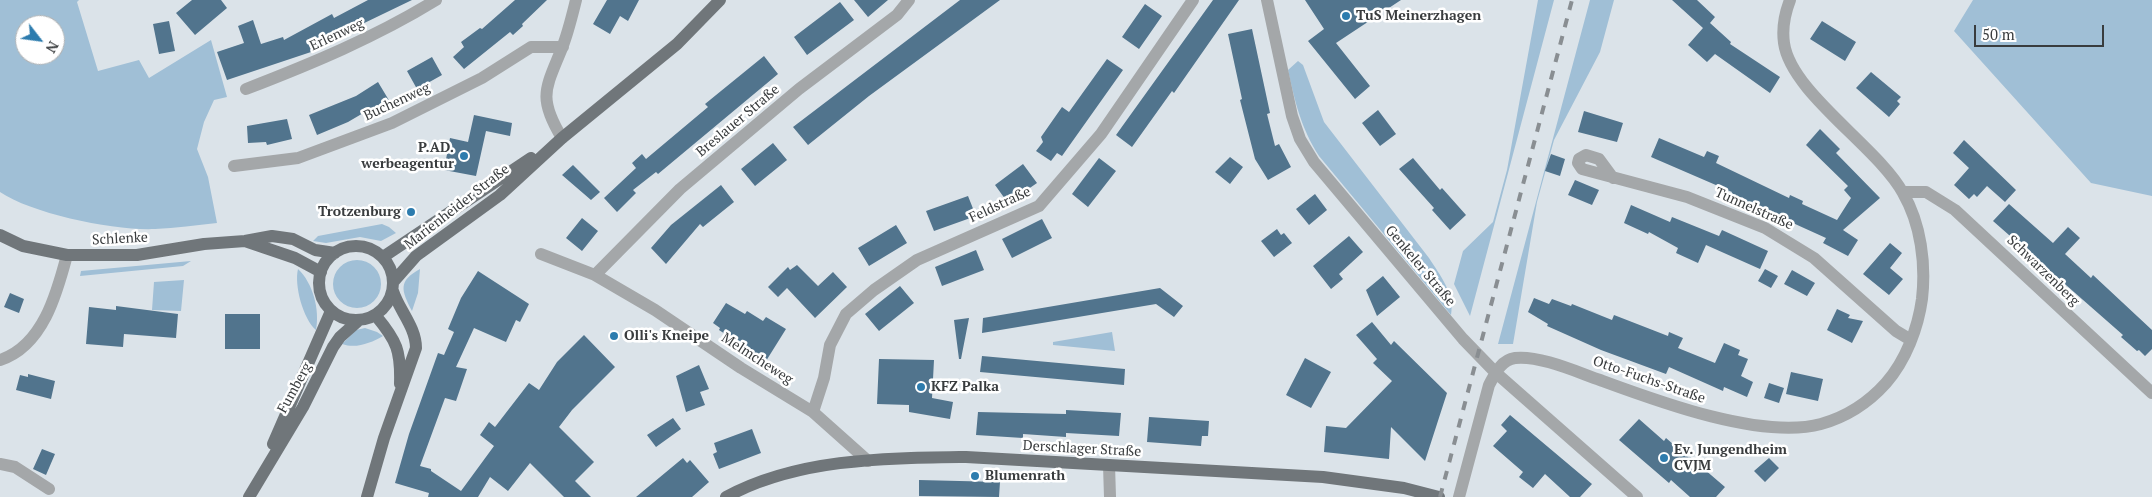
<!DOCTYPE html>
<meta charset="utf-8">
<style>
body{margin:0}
#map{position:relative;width:2152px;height:497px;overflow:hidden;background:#dbe3e9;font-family:"PT Serif",serif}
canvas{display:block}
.north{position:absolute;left:15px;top:15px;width:50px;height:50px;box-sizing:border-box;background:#fff;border:1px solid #b0b1b2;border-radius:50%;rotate:120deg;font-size:14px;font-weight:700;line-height:20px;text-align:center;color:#393c3e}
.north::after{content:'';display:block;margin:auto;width:18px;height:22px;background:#2d7cae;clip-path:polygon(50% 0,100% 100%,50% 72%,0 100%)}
.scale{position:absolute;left:1974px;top:25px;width:130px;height:22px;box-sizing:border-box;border:2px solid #393c3e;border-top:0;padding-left:6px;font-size:15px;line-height:18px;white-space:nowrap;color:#393c3e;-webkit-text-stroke:4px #fff;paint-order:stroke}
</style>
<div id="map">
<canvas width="2152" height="497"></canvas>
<div class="north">N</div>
<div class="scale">50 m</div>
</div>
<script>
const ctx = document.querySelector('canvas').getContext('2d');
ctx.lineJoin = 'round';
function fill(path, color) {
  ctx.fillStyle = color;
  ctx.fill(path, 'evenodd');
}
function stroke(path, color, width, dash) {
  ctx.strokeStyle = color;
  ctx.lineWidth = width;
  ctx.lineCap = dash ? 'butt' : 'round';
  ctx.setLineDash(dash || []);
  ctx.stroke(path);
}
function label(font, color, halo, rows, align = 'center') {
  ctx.font = font + ' "PT Serif",serif';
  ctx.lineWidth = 5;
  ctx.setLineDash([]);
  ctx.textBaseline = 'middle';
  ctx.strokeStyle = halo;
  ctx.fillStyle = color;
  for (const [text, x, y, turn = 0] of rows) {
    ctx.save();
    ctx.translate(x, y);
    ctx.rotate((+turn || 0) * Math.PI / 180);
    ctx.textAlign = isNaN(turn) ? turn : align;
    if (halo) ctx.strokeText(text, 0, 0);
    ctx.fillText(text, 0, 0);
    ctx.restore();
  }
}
const green = new Path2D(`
 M0,0H79L77,2L98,71L139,60L149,78L211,40L227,97L214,100L204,122L197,149L208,177L217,223C196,225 176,228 155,229C116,231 32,214 0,192ZM25,25H55V55H25Z
 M1538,0H1554L1470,316L1454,284L1463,251L1493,222L1507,170Z
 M1590,0H1614L1600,52L1554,140L1537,202L1513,344H1498Z
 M1973,0H2152V196L2091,183L1954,31Z
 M1298,61L1303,65L1324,122L1429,258C1440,275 1455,294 1451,315L1319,156C1301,128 1295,102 1288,70Z
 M382,224L389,227L396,233L381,241L360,237L326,243L313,241L318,236Z
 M333 284a24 24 0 1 1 48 0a24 24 0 1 1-48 0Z
 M191,261L183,266L80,276L81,271Z
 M298,269C313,283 320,310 316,330C303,319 294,285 298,269Z
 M420,269L418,293L412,311C401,290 398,281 420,269Z
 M184,280L181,311L152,310L154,282Z
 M365,328L377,332L383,336C371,343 356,349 342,344L356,330Z
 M1112,332L1115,351L1053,345V342Z`);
const building = new Path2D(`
 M192,0H221L227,8L195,35L176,13Z
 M368,0H412L356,27L341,31L342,34L316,47L317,50L227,80L217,52L244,43L238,26L253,20L261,44L283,37L284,40L332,14L334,18Z
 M515,0H547L522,24L523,26L513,35L510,32L464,69L453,57L464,47L461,42L480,28L482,29Z
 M607,0H639L628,21L620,16L610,34L593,24Z
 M854,0H888L868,17Z
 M960,0H1000L869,96L808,145L793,127Z
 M1213,0H1239L1174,93L1172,91L1132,147L1116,135Z
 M1305,0H1401L1336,43L1370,86L1355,99L1308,41L1324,29Z
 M1672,0H1697L1715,17L1710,23L1731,42L1730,44L1780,77L1770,93L1715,54L1707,62L1688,45L1703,28Z
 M840,2L854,20L807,55L794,37Z
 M1145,4L1162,16L1139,49L1122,37Z
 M169,21L175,51L159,54L153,24Z
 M1822,21L1856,42L1845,61L1810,39Z
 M1252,29L1270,113L1267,114L1275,146L1279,144L1291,167L1268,180L1255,159L1240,100L1242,99L1228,34Z
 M764,56L778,74L658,174L656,172L633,190L636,193L617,212L604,198L636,168L632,163L642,154L646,159L708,107L705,104Z
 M432,57L442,75L417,89L407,71Z
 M1107,59L1123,70L1062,156L1057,153L1051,161L1036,151L1043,142L1041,137L1062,107L1069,112Z
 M1871,72L1901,97L1897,101L1900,104L1889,117L1856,88Z
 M378,82L390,102L367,115L365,112L348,122L317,135L309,115L356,96Z
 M1378,110L1396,134L1380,146L1362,123Z
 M1584,111L1623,123L1617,142L1578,132Z
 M474,115L512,123L510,136L486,131L476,176L444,170L450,138L468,142Z
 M287,119L292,139L267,145L266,142L248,143L247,126Z
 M1820,129L1840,149L1836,153L1880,198L1843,230L1858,240L1848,256L1823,243L1826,238L1731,195L1732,192L1651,157L1659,138L1704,157L1707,151L1719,156L1716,163L1789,198L1790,195L1803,201L1802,204L1837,220L1851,198L1844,190L1848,186L1806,145Z
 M1964,140L2016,190L2005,202L1987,186L1977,197L1974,194L1969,199L1954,185L1969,168L1953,153Z
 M773,143L787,160L755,186L741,169Z
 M1551,154L1565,159L1560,176L1545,171Z
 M1230,157L1243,167L1230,184L1215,172Z
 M1099,158L1116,171L1088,207L1072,194Z
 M1413,158L1440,190L1442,188L1466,215L1450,230L1432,210L1434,208L1399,169Z
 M1023,164L1037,183L1008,203L995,185Z
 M573,165L600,192L591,200L562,175Z
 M1575,180L1599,190L1592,205L1568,195Z
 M721,185L734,202L703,227L700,224L666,264L651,248L671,225Z
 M1315,194L1327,210L1309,225L1296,209Z
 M968,196L976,216L934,231L926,211Z
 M2009,204L2053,243L2068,227L2080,238L2065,254L2091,278L2093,275L2152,330V349L2145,356L2139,350L2137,351L2121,337L2123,335L1993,221Z
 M1631,205L1670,222L1672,217L1719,236L1722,230L1768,251L1760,269L1706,245L1698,263L1676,253L1678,248L1649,232L1648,234L1624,223Z
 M582,218L598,231L582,251L566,238Z
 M1042,219L1052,238L1012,258L1002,239Z
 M896,225L907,243L869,266L858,248Z
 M1277,229L1281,235L1284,233L1292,243L1274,257L1261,241Z
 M1349,236L1363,252L1339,274L1343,279L1331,289L1313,266Z
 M1890,243L1902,253L1890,268L1903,279L1889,295L1863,274Z
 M976,250L984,270L942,286L935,267Z
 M797,265L818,286L833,272L847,287L815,318L787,288L778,297L768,287L788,267L790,270Z
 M1765,269L1778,276L1771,288L1758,281Z
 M1792,270L1815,283L1807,296L1784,284Z
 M478,271L529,304L520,322L516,320L506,342L474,328L456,367L467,369L456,401L445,398L420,466L431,469V471L461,491L494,446L480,435L489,422L495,427L529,383L539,390L557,362L584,335L615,367L572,410L559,427L594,462L575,481L591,497H564L530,463L508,491L490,477L478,497H428L429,493L395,483L409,434L438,353L444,355L454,332L448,329L461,298Z
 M1383,276L1400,297L1377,316L1366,290Z
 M900,286L914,303L879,331L865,314Z
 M1160,288L1183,306L1174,317L1156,304L982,333L983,318Z
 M10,293L24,299L19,313L4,307Z
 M1534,298L1549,304L1552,299L1571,306L1572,304L1612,320L1614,315L1668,336L1669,332L1683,338L1678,348L1715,363L1724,343L1740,350L1738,355L1748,359L1741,376L1753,382L1747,397L1724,387L1723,391L1669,367L1666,374L1601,350L1547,326L1548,324L1528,312Z
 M726,303L745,314L747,311L763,321L766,317L786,329L766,361L719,330L720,328L713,323Z
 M116,306L178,314L176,338L124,334L123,347L86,344L89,307L116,310Z
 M1837,309L1850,315L1848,318L1863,321L1852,343L1827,330Z
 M225,314H260V349H225Z
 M969,318L961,359H959L954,320Z
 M1372,322L1391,345L1394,341L1447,393L1425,461L1391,427L1389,459L1324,452L1326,426L1346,428L1392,381L1373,363L1377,359L1356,335Z
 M982,356L1125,369L1124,385L980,372Z
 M1305,358L1331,372L1311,408L1286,395Z
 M879,359L934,360L932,398L953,402L950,419L909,412V405L877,404Z
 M699,365L709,389L700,392L705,405L686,412L676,376Z
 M1791,372L1823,379L1818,401L1786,394Z
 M28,374L55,381L51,399L16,390L20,375L28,377Z
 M1769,383L1784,388L1779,403L1764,398Z
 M1066,410L1121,413L1119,436L1066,433V437L1023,434V438L976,435L978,412L1066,414Z
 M1510,415L1592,484L1580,497H1570L1545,474L1533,488L1519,477L1523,472L1493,446L1507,431L1501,425Z
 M1149,417L1209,421L1208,436H1202L1201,446L1147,442Z
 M673,418L681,429L656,447L647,435Z
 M1639,419L1664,441L1666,438L1689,458L1690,457L1725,487L1716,497H1690L1671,480L1669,483L1619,440Z
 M752,429L761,453L719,469L713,454L717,452L714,443Z
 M42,449L55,454L46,475L33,469Z
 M683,458L687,463L690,460L709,482L692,497H636Z
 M1769,458L1779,468L1765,482L1754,471Z
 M919,480L1000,482L999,497L919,496Z`);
const minor = new Path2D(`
 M1267,0L1292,116L1300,139L1314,162L1463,339L1495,372L1637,497
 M246,89C311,64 376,37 436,0
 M562,138C537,97 546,88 562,48C568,33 572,16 576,0
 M234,166L298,158L392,123L482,78L531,47H563
 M1613,178L1599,159L1586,155L1579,159L1578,163L1582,169L1687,197L1765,228L1814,258L1896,331L1911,340
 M1903,192H1926L1955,210L2152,393
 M541,254L595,275L655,310L741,368L813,412L868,461
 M595,275L680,189L799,89L897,15L909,0
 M0,360C43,346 57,293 67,255
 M813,412L824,378L830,345L846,314L874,290L917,260L1039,206L1101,134L1193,0
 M0,464L15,467L49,489
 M1109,465L1110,497
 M1459,497L1489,385C1495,374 1501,360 1515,358C1539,355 1577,372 1600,380C1657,401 1761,440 1821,424C1846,417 1869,402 1886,383C1906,360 1918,328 1922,299C1926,264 1921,224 1903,193C1878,147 1791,93 1784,43C1782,29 1785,13 1790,0`);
const major = new Path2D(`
 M0,235L23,246L67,255H137L204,244L245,241L272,236L293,239L315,250L335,253
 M245,241L295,258L321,272
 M319 283a37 37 0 1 1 74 0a37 37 0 1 1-74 0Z
 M383,257L531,158
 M394,281L416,256L500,195L562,138L677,44L720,0
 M376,316C397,341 401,351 400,384
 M273,444L331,311
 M249,497L303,407L333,347L340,337L358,321
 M367,497L384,438L416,348C416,327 399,310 393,291
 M726,497C798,458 886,458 966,457L1323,477L1404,488L1439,497`);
const rail = new Path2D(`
 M1440,497L1572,0`);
const markers = [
 [1346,16,5,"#2d7cae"],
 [464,156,5,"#2d7cae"],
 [411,212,5,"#2d7cae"],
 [614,336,5,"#2d7cae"],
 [921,387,5,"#2d7cae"],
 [1664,458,5,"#2d7cae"],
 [975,476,5,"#2d7cae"]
];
const poiNames = [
 ["TuS Meinerzhagen",1356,16],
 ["P.AD.",454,148,"right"],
 ["werbeagentur",454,164,"right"],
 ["Trotzenburg",401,212,"right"],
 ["Olli's Kneipe",624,336],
 ["KFZ Palka",931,387],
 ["Ev. Jungendheim",1674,450],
 ["CVJM",1674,466],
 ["Blumenrath",985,476]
];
const streetNames = [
 ["Erlenweg",337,35,-25],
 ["Buchenweg",397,102,-25],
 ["Breslauer Straße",738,121,-40],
 ["Feldstraße",1000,205,-25],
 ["Marienheider Straße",457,207,-38],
 ["Tunnelstraße",1754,209,24],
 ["Schlenke",120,239,-3],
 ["Genkeler Straße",1420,266,50],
 ["Schwarzenberg",2043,271,44],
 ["Melmcheweg",757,359,33],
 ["Otto-Fuchs-Straße",1649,380,19],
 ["Fumberg",295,388,-61],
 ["Derschlager Straße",1082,449,3]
];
fill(green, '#a0bfd6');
fill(building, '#51748d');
stroke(minor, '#a4a7a9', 12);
stroke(major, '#70767a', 12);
stroke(rail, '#898e92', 4, [9, 9]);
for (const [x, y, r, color] of markers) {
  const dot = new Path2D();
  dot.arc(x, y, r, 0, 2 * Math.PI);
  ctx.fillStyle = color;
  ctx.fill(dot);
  stroke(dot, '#fff', 2);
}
label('bold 14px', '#393c3e', '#fff', poiNames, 'left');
label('14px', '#393c3e', '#fff', streetNames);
</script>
